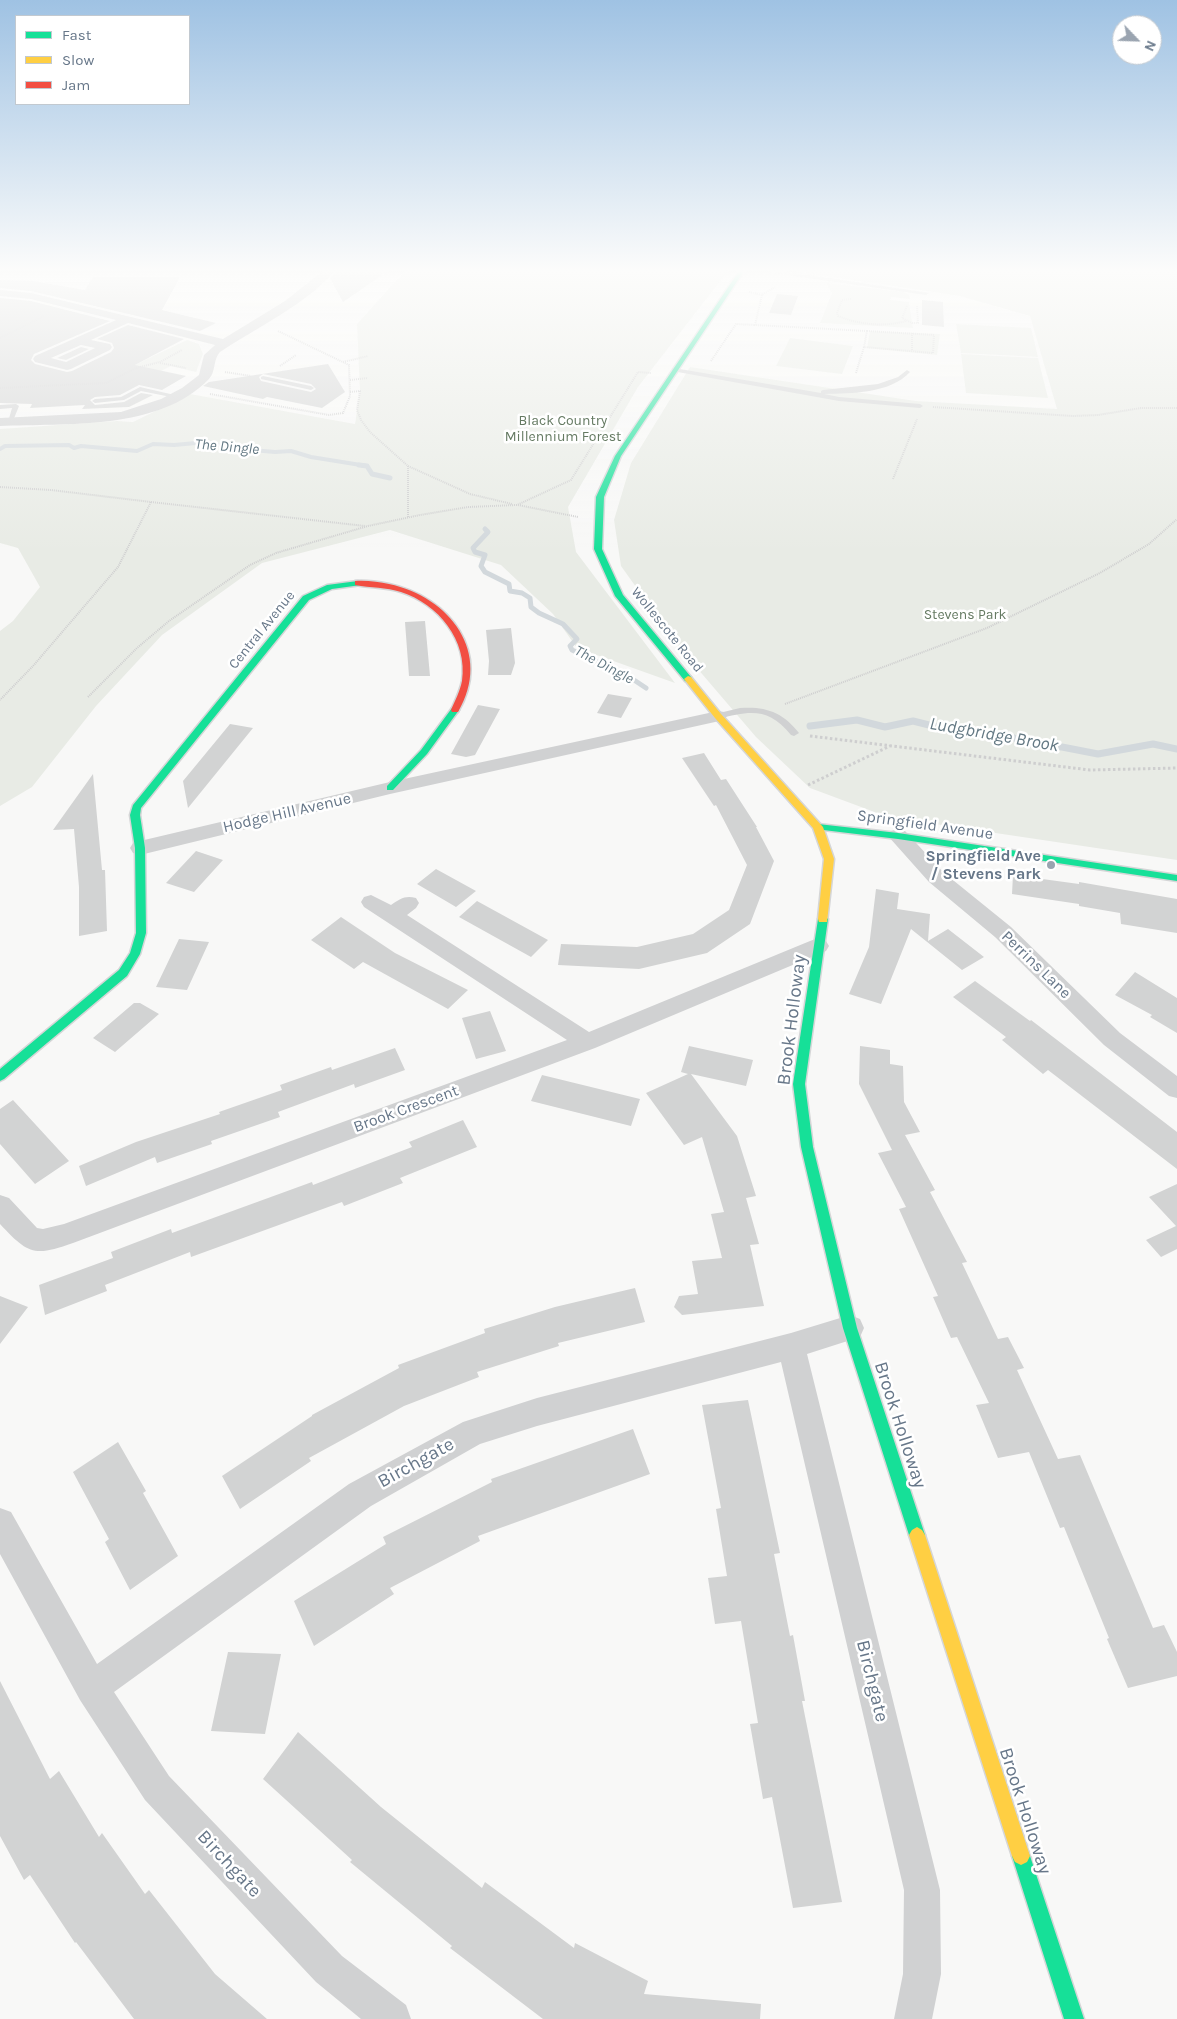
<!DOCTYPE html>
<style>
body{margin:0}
#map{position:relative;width:1177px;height:2019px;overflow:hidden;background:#f8f8f7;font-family:Karla,sans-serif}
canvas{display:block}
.legend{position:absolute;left:15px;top:15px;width:175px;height:90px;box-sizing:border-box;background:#fff;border:1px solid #c2c9d0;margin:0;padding:6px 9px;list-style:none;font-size:15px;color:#677789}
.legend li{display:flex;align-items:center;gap:10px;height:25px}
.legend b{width:25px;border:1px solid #c2c9d0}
.north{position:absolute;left:1112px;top:15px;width:50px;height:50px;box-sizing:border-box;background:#fff;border:1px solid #c2c9d0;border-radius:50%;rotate:114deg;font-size:14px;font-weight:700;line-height:20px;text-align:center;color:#677789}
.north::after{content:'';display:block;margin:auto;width:18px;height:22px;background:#9aa4b0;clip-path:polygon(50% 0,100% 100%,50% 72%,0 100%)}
</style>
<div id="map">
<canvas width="1177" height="2019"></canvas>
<ul class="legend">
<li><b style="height:6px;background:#16e098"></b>Fast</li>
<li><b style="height:6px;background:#ffcf43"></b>Slow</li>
<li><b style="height:6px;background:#f24e42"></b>Jam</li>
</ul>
<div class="north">N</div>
</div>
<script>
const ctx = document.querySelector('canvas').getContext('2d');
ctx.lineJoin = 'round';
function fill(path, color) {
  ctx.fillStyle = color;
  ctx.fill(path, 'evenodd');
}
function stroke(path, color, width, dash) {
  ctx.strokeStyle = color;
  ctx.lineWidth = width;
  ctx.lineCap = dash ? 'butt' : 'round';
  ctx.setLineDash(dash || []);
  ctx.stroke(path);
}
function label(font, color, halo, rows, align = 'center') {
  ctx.font = font + ' Karla,sans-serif';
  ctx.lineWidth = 5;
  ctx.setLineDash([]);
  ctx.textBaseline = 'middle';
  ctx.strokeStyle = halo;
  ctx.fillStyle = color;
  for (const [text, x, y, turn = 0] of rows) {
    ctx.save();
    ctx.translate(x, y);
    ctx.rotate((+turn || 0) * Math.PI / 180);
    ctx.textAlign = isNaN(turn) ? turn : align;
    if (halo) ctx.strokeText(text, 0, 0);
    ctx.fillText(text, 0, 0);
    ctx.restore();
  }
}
const green = new Path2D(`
 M405,271H728L638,387L568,507L576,552L675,683L577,648L553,614L501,565L390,530L262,563L162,635L96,706L32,787L0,806V631L13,621L40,587L18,548L0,543V429L117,421L133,422L190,394L355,424L360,391L357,324Z
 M795,271H1177V860L888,817L810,788L756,737L679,647L621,566L614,520L631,463L690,367L916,401L1057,409L1030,316L960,296Z
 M826,283L904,292L909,295L910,299L891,297L890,300L909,302L913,328L820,323L832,293Z
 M956,324L1031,328L1038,357L961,353Z
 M870,331L940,334L937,355L867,348Z
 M790,338L853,346L842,374L776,366Z
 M187,340L199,344L203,354L196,372L171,366L157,373L138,369L106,384L0,390V384L13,386L26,381L52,384L75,375L103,380Z
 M961,354L1038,358L1048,398L966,393Z`);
const streamFar2 = new Path2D(`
 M0,449L5,446L69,445L74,448L81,446L137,451L153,444L174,445L207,442L229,448L275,452L291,451L311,457L367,466`);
const streamFar1 = new Path2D(`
 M359,465L367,466L372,474L390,478
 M485,529L488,532L473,548L475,552L485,555L481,566L485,572L509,584L510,591L522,593L530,598L531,607L539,613L563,624L577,639L570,646L572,650L625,674L646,688`);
const stream = new Path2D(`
 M810,726L857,720L885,727L913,721L961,733L1011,737L1037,746L1062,747L1098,754L1153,744L1177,749`);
const building = new Path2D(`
 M336,271H388L343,302L330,278Z
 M93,277H180L162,310L216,323L200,331L31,291L0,288V280L33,281L85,290Z
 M777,294L798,296L791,315L769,313Z
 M0,298L31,301L110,321L34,354L31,360L35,364L67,372L72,371L111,352L114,348L112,343L97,339L128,325L184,339L135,365L186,376L162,390L139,385L120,395L95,397L90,400L95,405L124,402L141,393L153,395L129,407L82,409L85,405L30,408L32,404L0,403Z
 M922,300L943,302L944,327L922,325Z
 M81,347L89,349L66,360L57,358Z
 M328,364L345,392L322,408L267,397L263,399L203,386L209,382ZM263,374L311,384L316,389L311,392L261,381L259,377Z
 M425,621L430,676H409L405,622Z
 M511,628L515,663L511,675H488L489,661L486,630Z
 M608,694L632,698L621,718L597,713Z
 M478,705L500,709L475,755L466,757L451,754Z
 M230,724L253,728L188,808L183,781Z
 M704,753L721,780L726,779L757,827H756L774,861L750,924L707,953L639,969L558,965L561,944L637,947L693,934L729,910L747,865L716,805L714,806L682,758Z
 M93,774L102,870H105L107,931L79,936V887L74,829L53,830Z
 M196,851L223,860L194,892L166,883Z
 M436,869L476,891L456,907L417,884Z
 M1013,875L1079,884V882L1177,899V933L1121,924L1120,913L1079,906V904L1012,894Z
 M876,889L899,893L897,909L930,914L928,941L948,929L984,957L962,970L911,929L881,1004L849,994L869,947Z
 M477,901L548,940L531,957L459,917Z
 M341,917L395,953L468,990L448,1009L363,962L354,969L311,940Z
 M179,939L209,942L187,990L156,987Z
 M1135,972L1177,998V1033L1150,1017L1152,1015L1115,995Z
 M975,981L1030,1021L1031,1020L1177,1132V1169L1048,1070L1043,1074L1002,1040L1006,1037L953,997Z
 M134,1003H140L159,1014L115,1052L93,1038Z
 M490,1011L506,1051L476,1059L462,1018Z
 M689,1046L753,1060L746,1086L691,1074L737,1136L756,1196L746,1198L759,1244L750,1245L764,1306L682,1315L674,1307L679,1296L698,1294L692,1261L722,1258L711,1214L724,1212L702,1137L684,1145L646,1093L688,1074L681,1072Z
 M860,1046L890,1050V1064L903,1066L904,1102L920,1132L905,1135L935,1190L930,1192L967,1262L962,1263L998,1339L1008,1337L1024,1368L1017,1370L1058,1459L1080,1455L1153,1628L1164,1625L1177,1652V1676L1128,1688L1107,1639L1109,1638L1064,1527L1060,1528L1029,1452L998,1458L976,1405L989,1403L957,1337L951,1338L933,1297L938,1296L899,1209L906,1207L878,1153L892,1150L859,1084Z
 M395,1048L405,1070L355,1088L354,1084L278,1112L280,1117L211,1141L212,1144L157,1163L155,1157L86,1186L79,1166L136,1142L220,1114L219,1112L282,1090L280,1085L331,1067L332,1070Z
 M542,1075L640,1099L631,1126L531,1101Z
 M13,1100L69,1161L35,1184L0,1144V1109Z
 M463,1120L477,1147L400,1178L403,1183L344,1206L342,1202L191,1257L190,1252L105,1285L107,1291L45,1315L39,1285L113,1258L111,1252L171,1229L172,1233L312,1182L313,1185L412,1147L409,1142Z
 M1177,1184V1249L1161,1257L1146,1240L1176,1226L1149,1197Z
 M635,1288L645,1322L558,1343L559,1346L477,1372L479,1377L404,1406L309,1458L311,1461L240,1509L222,1476L312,1416V1415L399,1368L398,1365L485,1333L484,1329L555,1307Z
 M0,1296L28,1307L0,1344Z
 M748,1400L780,1553L774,1554L790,1636L793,1635L805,1701H802L842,1902L793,1908L772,1797L763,1799L750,1724L758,1723L741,1621L715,1624L708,1578L727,1576L716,1509L721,1508L702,1405Z
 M633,1429L650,1474L478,1536L480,1541L390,1588L394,1594L314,1646L294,1601L386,1544L383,1537L492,1482L491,1479Z
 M118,1442L146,1491L143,1493L178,1556L130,1590L105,1542L109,1539L73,1472Z
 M228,1652L281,1654L265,1734L211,1731Z
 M0,1681L50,1779L59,1771L99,1837L102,1833L145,1894L149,1890L215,1974L267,2019H134L76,1942L75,1943L30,1875L24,1880L0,1836Z
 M298,1732L381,1807L482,1888L485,1882L574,1948L575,1943L648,1981L644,1994L761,2004L760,2019H543L450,1948L452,1946L350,1862L352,1860L263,1779Z`);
const pathFar1 = new Path2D(`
 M749,292L762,295L775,287
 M762,295L755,325L867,331
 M851,299L842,300L837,313L838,316C860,325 884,327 906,321
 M907,306L902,318L912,323H918L917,306
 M867,331L934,335L933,353L864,347Z
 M912,333V351
 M0,338L44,316
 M711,361L736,324L755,325
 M343,362L368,356
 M160,363L186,368
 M280,366L296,355
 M225,372L251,376
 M856,373L864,347
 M350,380L368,378
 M0,388L106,383L136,368L160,362L182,350
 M350,392L360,391L357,410L361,420L370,432L408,466L470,494L512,504
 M210,394L329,415L343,413L350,396L349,365L278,331
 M933,407L1073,416L1098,415L1141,408H1177
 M408,466V518
 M893,479L917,419
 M0,487L51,490L151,502L118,567L33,666L0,700
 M151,502L365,526
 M518,505L578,517
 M88,697L137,648L169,621L250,565L276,553L368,526L420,515L468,507L517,505L571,480L638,372L651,373
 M785,704L987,628L1100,573L1149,544L1177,519`);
const path = new Path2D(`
 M810,736L1090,770L1177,768
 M808,785L890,746`);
const lane = new Path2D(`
 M771,271H781L929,293L926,295L773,273Z
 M674,368L821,393V391L823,390L878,384L898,377L907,370L910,372C890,394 851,393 824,394L839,397L920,404L923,406L920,408L839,401L672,371V369Z
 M263,376L311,386L314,388L311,390L261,379V377Z
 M140,387L179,396L176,398L141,391L124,400L95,403L92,401L95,399L121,397Z
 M16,404L19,406L13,421L8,422L12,408L0,409V405Z
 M740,708C765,706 783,712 799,733L794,736L791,735C768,707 750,711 718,719L714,716L715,714Z`);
const street = new Path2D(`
 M323,271H334C309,303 254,329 220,352C213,359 216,372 209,379C159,431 66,423 0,426V418L121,412L161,399L182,388L199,375L204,355L215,345L128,323L91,340L110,344L112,347L110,350L71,369L67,370L35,362L33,359L35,356L116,320L31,299L0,296V290L31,293L223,339L285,301ZM81,345L95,348L66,362L51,358Z
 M718,711L724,712L727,716L724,720L390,794L140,855L133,853L130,848L133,843L140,841L390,782Z
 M898,829L905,831L943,872L1011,927L1120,1033L1177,1076V1098L1169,1096L1104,1045L995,937L929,882L888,836L891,831Z
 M371,895L391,905C400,899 405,895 416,898L419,903L416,908L407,915L589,1032L810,941L818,938L826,941L829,946L826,951L595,1048L73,1243C34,1257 28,1254 0,1224V1195L9,1198L37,1228L43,1229L64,1224L567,1040L364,907L361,902L364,897Z
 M850,1315L860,1319L864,1328L860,1337L807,1354L940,1890L941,1974L932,2019H894L903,1974L904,1890L781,1362L537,1426L480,1444L371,1506L114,1692L169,1776L342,1956L406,2005L411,2019H361L316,1982L145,1800L80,1700L0,1554V1508L11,1512L97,1664L349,1484L463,1422L537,1398L791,1333Z`);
const fast = new Path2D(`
 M739,271H744L621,456L604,497L602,549L623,595L691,677L692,679L688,682L685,681L615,596L594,549L596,497L615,456Z
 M358,581L362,583L361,585L332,589L309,600L141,808L140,815L145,848L146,933L140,954L127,976L4,1079L0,1081V1069L119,970L130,953L136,933L135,848L130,815L133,805L303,596L327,585Z
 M455,707L459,710L427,754L393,790H387V786L421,750L452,708Z
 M818,824L898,833L1177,875V881L898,839L815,829L813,827Z
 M823,915L828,919L805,1084L813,1147L857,1328L925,1535L922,1540L917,1543L912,1540L909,1535L843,1328L801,1147L793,1084L818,919Z
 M1021,1847L1027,1850L1030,1856L1084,2019H1064L1012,1856L1015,1850Z`);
const slow = new Path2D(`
 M688,676L691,677L721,714L823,827L834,859L827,922H819L818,919L824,859L813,828L715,718L684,679Z
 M917,1527L922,1530L925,1535L1030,1856L1027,1862L1021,1865L1015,1862L1012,1856L909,1535L912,1530Z`);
const jam = new Path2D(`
 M355,581C366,580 379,582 389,584C450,597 493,653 458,712H452L451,710C455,701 460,691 462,681C468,640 438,604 401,592C386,587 371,588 355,585Z`);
const markers = [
 [1051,865,5,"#9aa4b0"]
];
const farParknames = [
 ["Black Country",563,421],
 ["Millennium Forest",563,437],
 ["Stevens Park",965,615]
];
const farStreetnames = [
 ["Central Avenue",262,630,-51],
 ["Wollescote Road",667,630,51]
];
const farWaternames = [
 ["The Dingle",227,447,5],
 ["The Dingle",604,665,28]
];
const streetNames = [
 ["Hodge Hill Avenue",287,813,-13],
 ["Springfield Avenue",925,825,8],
 ["Perrins Lane",1036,965,44],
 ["Brook Crescent",406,1109,-20]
];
const poiNames = [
 ["Springfield Ave",1041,856],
 ["/ Stevens Park",1041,874]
];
const waterNames = [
 ["Ludgbridge Brook",994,735,10]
];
const nearStreetnames = [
 ["Brook Holloway",792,1020,-83],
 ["Brook Holloway",900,1425,72],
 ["Birchgate",416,1463,-29],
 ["Birchgate",872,1681,76],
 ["Brook Holloway",1025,1811,72],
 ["Birchgate",229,1864,47]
];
fill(green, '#e8ebe5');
stroke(streamFar2, '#d2d8dc', 4);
stroke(streamFar1, '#d2d8dc', 5);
stroke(stream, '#d2d8dc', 7);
fill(building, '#d2d3d3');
stroke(fast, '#d5d6d7', 3);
stroke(slow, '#d5d6d7', 3);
stroke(jam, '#d5d6d7', 3);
stroke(pathFar1, '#cececf', 2, [1, 1]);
stroke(path, '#cececf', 3, [2.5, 2.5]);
fill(lane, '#d0d1d2');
fill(street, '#d0d1d2');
fill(fast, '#16e098');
fill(slow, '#ffcf43');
fill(jam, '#f24e42');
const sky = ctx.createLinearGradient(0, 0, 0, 553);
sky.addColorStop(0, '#9fc2e3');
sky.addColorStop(0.49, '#fcfcfb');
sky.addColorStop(1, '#fcfcfb00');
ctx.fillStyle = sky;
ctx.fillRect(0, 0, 1177, 553);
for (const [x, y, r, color] of markers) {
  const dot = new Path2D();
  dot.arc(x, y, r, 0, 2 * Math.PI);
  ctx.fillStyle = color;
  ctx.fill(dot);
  stroke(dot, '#fff', 2);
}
label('14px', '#657a62', '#fff', farParknames);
label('14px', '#677789', '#fff', farStreetnames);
label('italic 15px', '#637883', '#fff', farWaternames);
label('16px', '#677789', '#fff', streetNames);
label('bold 16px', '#677789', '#fff', poiNames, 'right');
label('italic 18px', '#637883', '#fff', waterNames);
label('19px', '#677789', '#fff', nearStreetnames);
</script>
